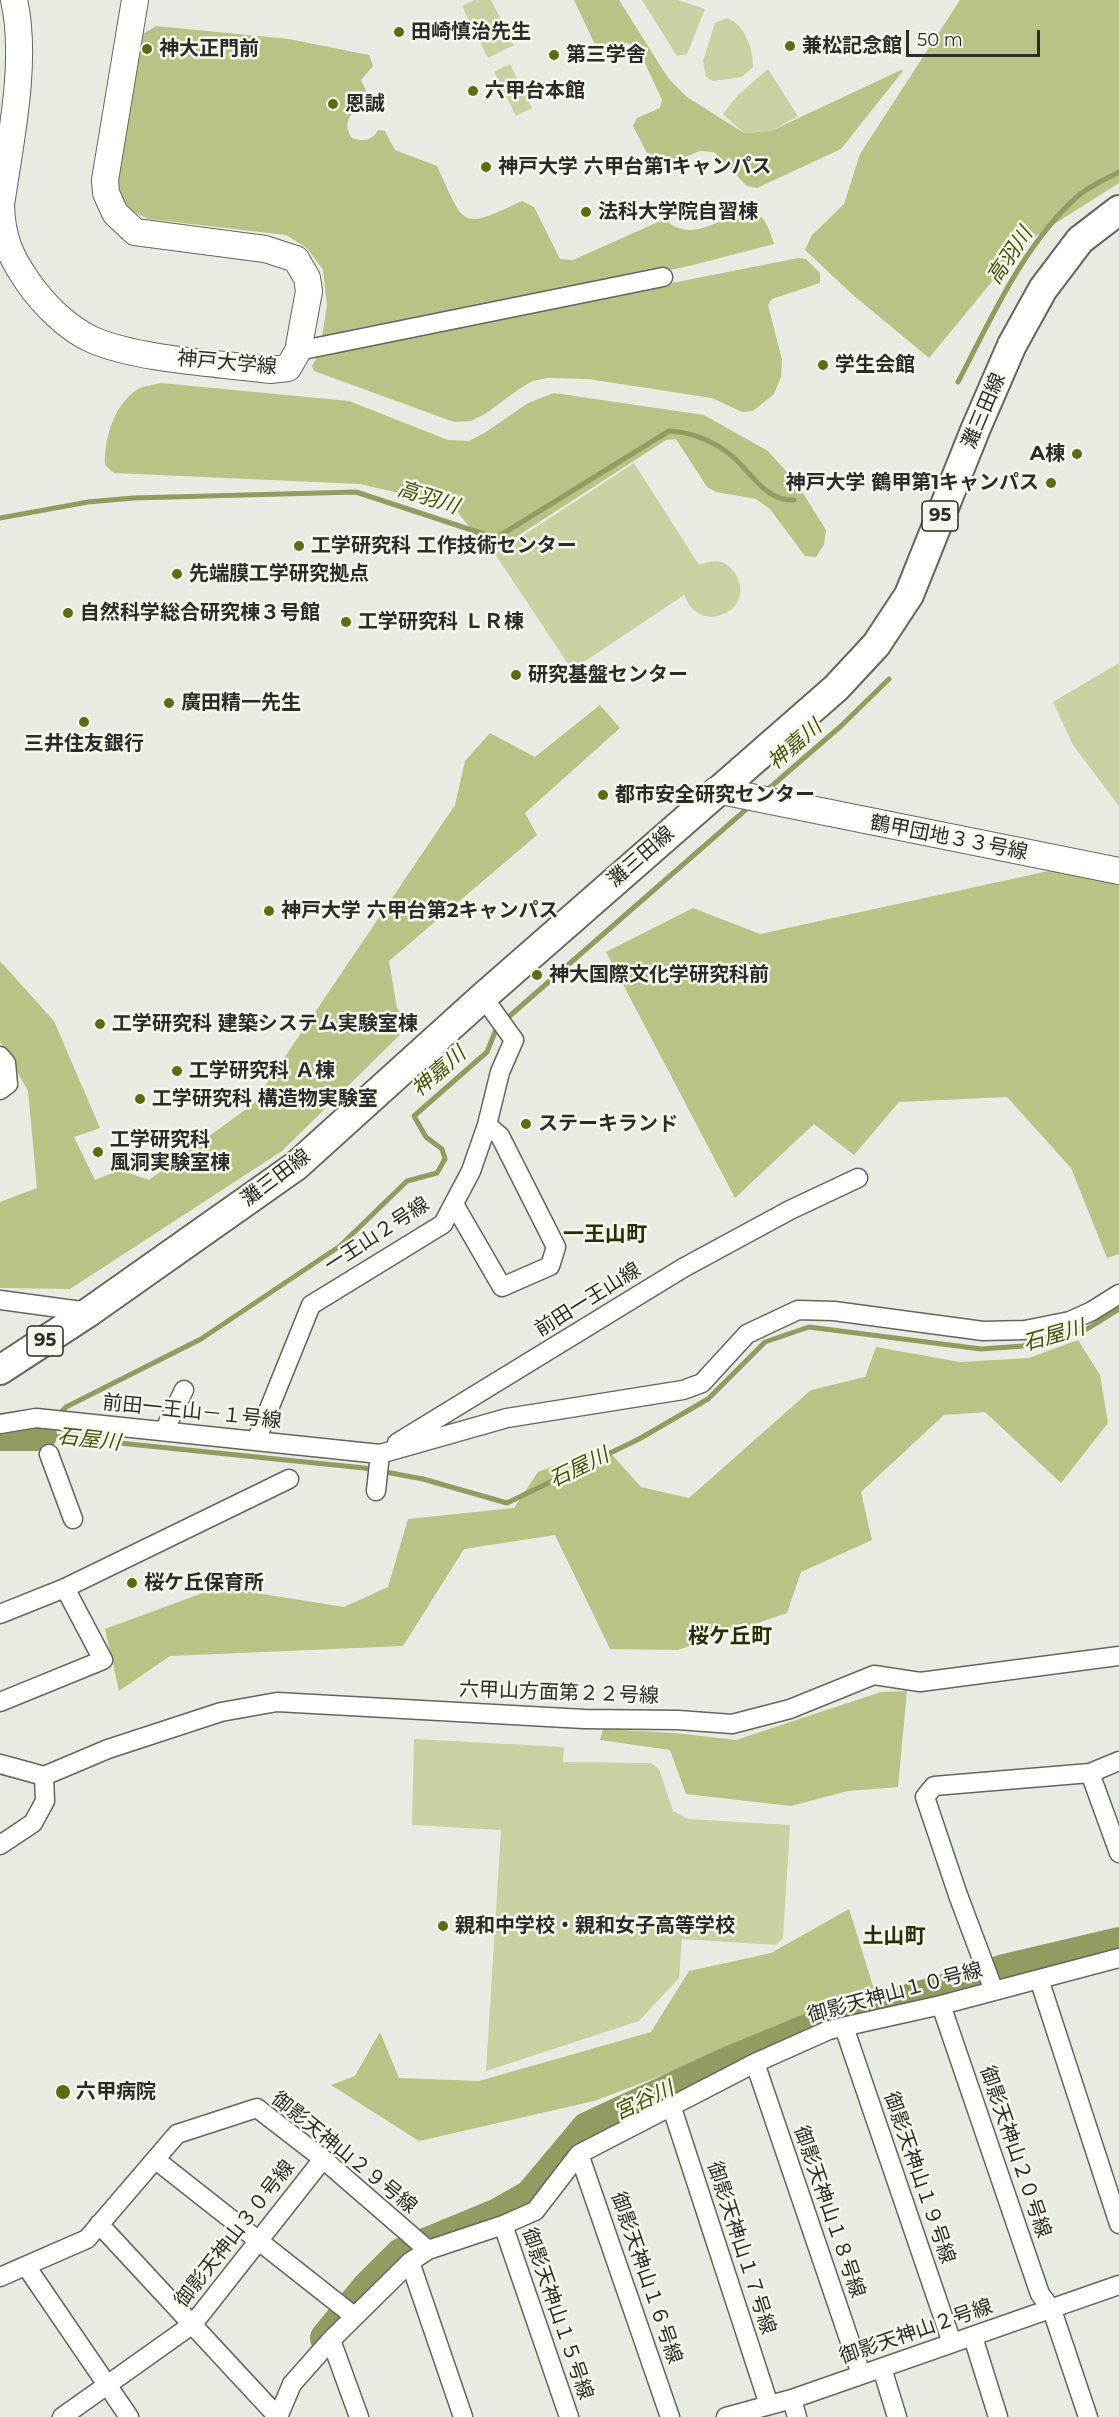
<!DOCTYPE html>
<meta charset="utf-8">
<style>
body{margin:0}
#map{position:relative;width:1119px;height:2417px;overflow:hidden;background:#e8ebe1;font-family:Montserrat,sans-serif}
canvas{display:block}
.scale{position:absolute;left:906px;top:30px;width:134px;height:27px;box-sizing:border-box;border:3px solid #2b2b28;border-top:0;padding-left:8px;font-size:18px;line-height:21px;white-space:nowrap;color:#2b2b28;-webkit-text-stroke:4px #f6f8ee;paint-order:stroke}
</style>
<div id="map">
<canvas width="1119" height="2417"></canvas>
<div class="scale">50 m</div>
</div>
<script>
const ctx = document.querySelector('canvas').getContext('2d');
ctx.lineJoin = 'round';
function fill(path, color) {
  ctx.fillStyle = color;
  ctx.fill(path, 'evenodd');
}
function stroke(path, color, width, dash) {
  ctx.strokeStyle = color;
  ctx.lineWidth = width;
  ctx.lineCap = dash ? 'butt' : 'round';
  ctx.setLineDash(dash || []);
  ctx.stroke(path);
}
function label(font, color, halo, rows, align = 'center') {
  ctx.font = font + ' Montserrat,"Noto Sans JP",sans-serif';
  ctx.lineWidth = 5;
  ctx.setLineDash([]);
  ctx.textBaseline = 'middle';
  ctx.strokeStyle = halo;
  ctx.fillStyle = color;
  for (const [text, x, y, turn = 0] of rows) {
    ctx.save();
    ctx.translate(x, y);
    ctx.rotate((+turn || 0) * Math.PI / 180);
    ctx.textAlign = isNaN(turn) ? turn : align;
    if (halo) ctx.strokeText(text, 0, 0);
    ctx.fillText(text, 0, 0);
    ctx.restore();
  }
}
const green = new Path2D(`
 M474,0H491L514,45L488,58L462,6Z
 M642,0H678L705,9L687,54L677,56Z
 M727,18C744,23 754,50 753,67L742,77L713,81L706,77L703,61L715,23Z
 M510,64L532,108L516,116L494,72Z
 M768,69L798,116L771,131L744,133L723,114L738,95Z
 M634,463L699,565C706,563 714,560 722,562C736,568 745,587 738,601C730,617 706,622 694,610C689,606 687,600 684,595L572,670L495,554Z
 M1119,663V806L1073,745L1053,702Z
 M414,1739L564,1747L563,1762L651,1763L659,1769L673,1811L688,1819L790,1825L783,1938L776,1945L682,1939L679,1978L639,2021L486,2071L501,1830L412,1825Z`);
const forest = new Path2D(`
 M574,0H619L668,78L687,97L744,133L771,131L901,70L903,71L841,149L757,188L747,186L714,152L700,151L663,166L651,161L633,126L637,118L660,108L662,100L637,46L627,43L605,53L597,49Z
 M960,0H1119V183L1023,244L929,358L853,295L805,250L812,235L844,204L860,154Z
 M156,26L289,39L369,55L373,66L361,80L372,104L368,109L354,111C346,121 345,128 352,138C363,142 372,141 378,130L385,131L395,150L437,166C465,226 459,231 522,201L534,207L560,259L573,260L658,222L667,221C692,244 723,216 750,210C765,214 770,231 774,244L689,266L321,343L327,305L323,270L307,248L286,235L149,219C128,211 121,202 118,180L141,35Z
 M798,258L806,259L820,273V283L772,299L768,305L782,360L781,377L774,394L753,411L742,412L712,398L588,379L547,378L533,381L522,387L485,414L471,421L454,422L314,371L312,366L319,353L324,352Z
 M161,383L349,401L448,440L469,441L486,432L528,403L554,393L704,415L768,451L796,482L826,530L824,545L816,557L805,556L770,509L756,499L716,492L707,487L676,439L666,440L496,550L486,548L456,510L442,503L360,484L114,473L105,465C104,439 114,404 138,389C144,386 154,385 161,383Z
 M600,705L620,728L525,813L537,835L389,961L397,1008L410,1025L282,1151L70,1289L0,1288V1202L37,1188L28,1091L0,1041V961L54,1021L100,1128L74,1137L95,1180L120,1170L149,1180L253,1104L455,805L465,761L490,733L535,757Z
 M1053,870L1119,880V1254L1107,1258L1071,1168L1007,1097L899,1102L854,1155L814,1124L735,1198L606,952L693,908L760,934Z
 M1078,1340L1100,1375L1108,1423L1061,1483L985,1412L944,1415L861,1492L872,1540L801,1572L787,1613L678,1650L610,1649L555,1535L464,1549L403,1646L170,1656L119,1691L105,1629L219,1587L344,1607L388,1587L408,1519L514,1508L538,1472L605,1447L641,1487L689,1498L811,1390L865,1377L876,1347L960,1362L1029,1358Z
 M907,1691L898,1787L848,1791L791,1806L686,1794L670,1750L600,1740L603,1729L675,1733L736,1740L881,1692Z
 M849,1909L877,1999L750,2042L594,2101L419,2141L331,2085L355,2076L380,2032L399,2078L479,2081L651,2032L689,1971L771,1953Z`);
const stream = new Path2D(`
 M958,382C991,319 1024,243 1079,195C1090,186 1106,179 1119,172
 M0,518L88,502L133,498L356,492L496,538L669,431C689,432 710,440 727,452C750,468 762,501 794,500
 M766,791L841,726L889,679
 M58,1415L66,1407L201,1339L340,1246L407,1181L437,1173L445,1159L442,1149L426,1137L414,1116L487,1052L497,1027L750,806
 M41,1435L50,1424
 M41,1435L364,1468L423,1479L507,1503L639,1439L708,1399L765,1342L809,1327L981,1349L1023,1346L1087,1329L1119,1309`);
const river = new Path2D(`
 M0,1435H41
 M326,2338L368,2287L401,2254L498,2214L530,2196L587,2128L727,2063L824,2023L956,1987L1004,1970L1119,1943`);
const street = new Path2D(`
 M298,351L663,277
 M0,1056L6,1063L8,1084L0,1090
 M454,1204L502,1287L550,1266L556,1247L500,1136L487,1125
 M0,1300L89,1312
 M0,1424L36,1418L380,1454L507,1418L683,1390L702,1383L747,1334L798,1310L834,1311L983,1331L1025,1330L1070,1321L1092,1311L1119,1294
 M164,1431L184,1390
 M256,1441L311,1305L443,1224L471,1171L487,1125L500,1072L514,1040L483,997
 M397,1443L683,1268L790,1210L858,1178
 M49,1454L73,1519
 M376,1491L380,1454
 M0,1614L65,1588L289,1479
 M0,1702L103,1660L65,1588
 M0,1764L44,1776L108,1749L221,1712L277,1702L584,1719L678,1720L732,1724L790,1709L874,1675L920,1682L1119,1656
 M1090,1773L1119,1853
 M0,1845L33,1823L45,1801L44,1776
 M1039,1979L1119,2224
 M994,1991L958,1895L925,1797L934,1786L1090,1773L1119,1761
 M941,2005L1040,2294L1052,2310L1088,2417
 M844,2027L952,2343
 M755,2063L861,2374
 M671,2105L769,2405
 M579,2154L670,2417
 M156,2160L354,2316
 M99,2224L278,2417
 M503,2225L569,2417
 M410,2262L463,2417
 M26,2266L129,2417
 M0,2277L87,2239L177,2134L257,2108L323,2159L428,2250
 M973,2337L998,2417
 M331,2340L359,2417
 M882,2368L897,2417
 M792,2399L797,2417
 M62,2417L193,2324L323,2159
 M278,2417L292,2384L331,2340L410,2262L428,2250L503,2225L535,2211L579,2154L755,2063L829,2030L941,2005L1119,1958
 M726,2417L792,2399L1119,2285`);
const secondary = new Path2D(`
 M14,0C28,61 10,143 1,205C2,238 10,256 28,282C43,304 68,329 93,340C140,360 218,363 270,370L288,368L298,351L309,291L307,278L296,259L265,249L135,232L115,213L106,193L105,180L135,0
 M716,790L1119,871`);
const primary = new Path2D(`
 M0,1370L89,1312L296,1166L483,997L836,688L876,645L909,595L976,428L1012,345L1043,289L1080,240L1119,210`);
const markers = [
 [399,32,6,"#606a10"],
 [790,46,6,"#606a10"],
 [147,49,6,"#606a10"],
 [554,55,6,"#606a10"],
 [473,91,6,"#606a10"],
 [333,104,6,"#606a10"],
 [486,167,6,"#606a10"],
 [586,212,6,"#606a10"],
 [823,365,6,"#606a10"],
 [1077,454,6,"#606a10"],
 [1051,483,6,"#606a10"],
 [299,546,6,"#606a10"],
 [177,574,6,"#606a10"],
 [68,613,6,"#606a10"],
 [346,622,6,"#606a10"],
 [516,675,6,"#606a10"],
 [169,703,6,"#606a10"],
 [84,722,6,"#606a10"],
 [603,795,6,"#606a10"],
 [269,911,6,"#606a10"],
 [537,975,6,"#606a10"],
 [100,1024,6,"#606a10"],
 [177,1071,6,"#606a10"],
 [140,1099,6,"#606a10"],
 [526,1124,6,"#606a10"],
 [98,1152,6,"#606a10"],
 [132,1583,6,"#606a10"],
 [443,1926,6,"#606a10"],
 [63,2092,8,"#606a10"]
];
const shields = [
 [940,516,36],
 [45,1341,36]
];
const shieldNames = [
 ["95",940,516],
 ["95",45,1341]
];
const poiNames = [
 ["田崎慎治先生",411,32],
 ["兼松記念館",802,46],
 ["神大正門前",159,49],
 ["第三学舎",566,55],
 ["六甲台本館",485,91],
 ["恩誠",345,104],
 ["神戸大学 六甲台第1キャンパス",498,167],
 ["法科大学院自習棟",598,212],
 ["学生会館",835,365],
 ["A棟",1065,454,"right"],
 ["神戸大学 鶴甲第1キャンパス",1039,483,"right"],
 ["工学研究科 工作技術センター",311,546],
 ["先端膜工学研究拠点",189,574],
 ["自然科学総合研究棟３号館",80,613],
 ["工学研究科 ＬＲ棟",358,622],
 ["研究基盤センター",528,675],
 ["廣田精一先生",181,703],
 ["三井住友銀行",84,744,"center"],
 ["都市安全研究センター",615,795],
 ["神戸大学 六甲台第2キャンパス",281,911],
 ["神大国際文化学研究科前",549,975],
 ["工学研究科 建築システム実験室棟",112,1024],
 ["工学研究科 Ａ棟",189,1071],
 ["工学研究科 構造物実験室",152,1099],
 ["ステーキランド",538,1124],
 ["工学研究科",110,1140],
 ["風洞実験室棟",110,1163],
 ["桜ケ丘保育所",144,1583],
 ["親和中学校・親和女子高等学校",455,1926],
 ["六甲病院",76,2092]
];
const streetNames = [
 ["神戸大学線",227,363,5],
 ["灘三田線",984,411,-67],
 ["鶴甲団地３３号線",949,838,11],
 ["灘三田線",641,857,-41],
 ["灘三田線",276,1178,-37],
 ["一王山２号線",377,1235,-33],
 ["前田一王山線",588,1300,-32],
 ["前田一王山－１号線",192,1412,6],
 ["六甲山方面第２２号線",559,1693,2],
 ["御影天神山１０号線",895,1993,-15],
 ["御影天神山２０号線",1015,2152,71],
 ["御影天神山２９号線",344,2153,39],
 ["御影天神山１９号線",919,2178,71],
 ["御影天神山１８号線",829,2212,71],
 ["御影天神山３０号線",235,2234,-52],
 ["御影天神山１７号線",741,2248,72],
 ["御影天神山１６号線",646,2278,71],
 ["御影天神山１５号線",557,2314,71],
 ["御影天神山２号線",916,2332,-19]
];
const waterNames = [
 ["高羽川",1010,256,-56],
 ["高羽川",428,498,18],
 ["神嘉川",795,745,-41],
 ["神嘉川",439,1072,-41],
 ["石屋川",1054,1336,-16],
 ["石屋川",89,1440,6],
 ["石屋川",579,1468,-26],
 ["宮谷川",644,2101,-25]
];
const neighbourhoodNames = [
 ["一王山町",605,1235],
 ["桜ケ丘町",730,1637],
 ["土山町",894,1937]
];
fill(green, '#c8d1a1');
fill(forest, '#b8c385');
stroke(stream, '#929c60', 5);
stroke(river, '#929c60', 32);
stroke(street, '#64655d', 21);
stroke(secondary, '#64655d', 28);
stroke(primary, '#64655d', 32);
stroke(street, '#fff', 18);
stroke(secondary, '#fff', 26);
stroke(primary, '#fff', 28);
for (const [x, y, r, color] of markers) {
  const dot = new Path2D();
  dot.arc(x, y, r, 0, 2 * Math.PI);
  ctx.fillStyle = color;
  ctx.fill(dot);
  stroke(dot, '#f6f8ee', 2);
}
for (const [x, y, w] of shields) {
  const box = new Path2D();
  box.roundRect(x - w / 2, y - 15, w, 30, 4.5);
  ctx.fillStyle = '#f6f8ee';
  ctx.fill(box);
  stroke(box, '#2b2b28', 1.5);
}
label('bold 18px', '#2b2b28', null, shieldNames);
label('bold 20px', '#2b2b28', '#f6f8ee', poiNames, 'left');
label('20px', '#2b2b28', '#f6f8ee', streetNames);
label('italic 21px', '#485007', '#f6f8ee', waterNames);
label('bold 21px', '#282d05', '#f6f8ee', neighbourhoodNames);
</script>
